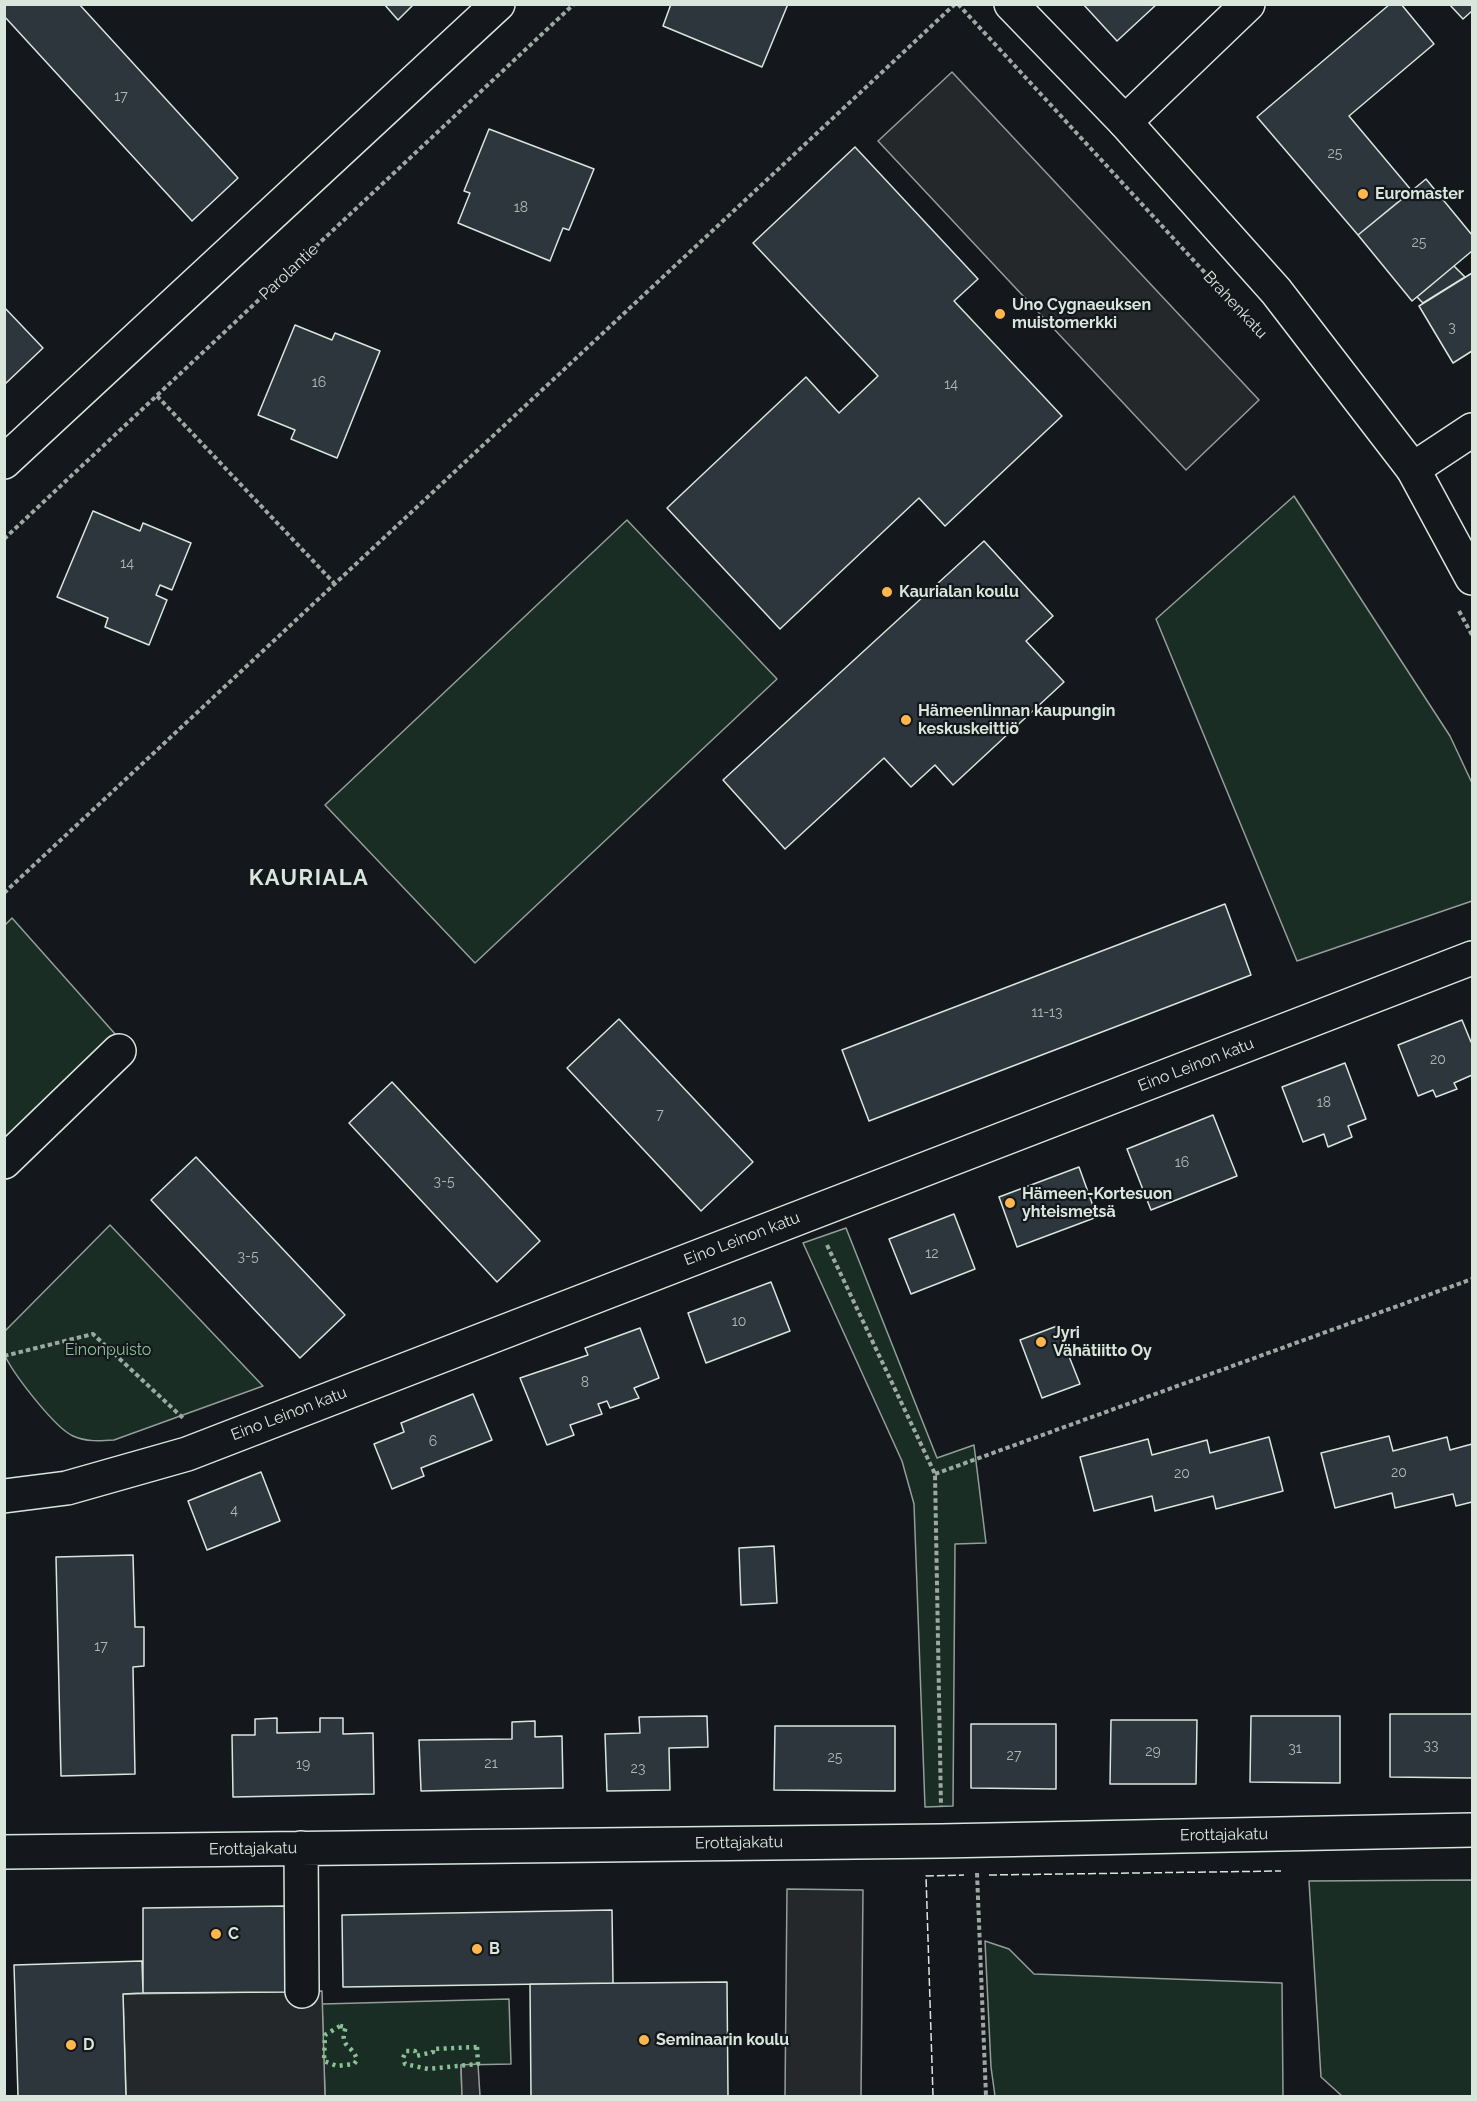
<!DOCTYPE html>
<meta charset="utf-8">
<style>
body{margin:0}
#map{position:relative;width:1477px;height:2101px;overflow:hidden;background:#14181c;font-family:Raleway,sans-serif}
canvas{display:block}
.frame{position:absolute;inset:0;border:6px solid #d8e6dc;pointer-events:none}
</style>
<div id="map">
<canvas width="1477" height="2101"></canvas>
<div class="frame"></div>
</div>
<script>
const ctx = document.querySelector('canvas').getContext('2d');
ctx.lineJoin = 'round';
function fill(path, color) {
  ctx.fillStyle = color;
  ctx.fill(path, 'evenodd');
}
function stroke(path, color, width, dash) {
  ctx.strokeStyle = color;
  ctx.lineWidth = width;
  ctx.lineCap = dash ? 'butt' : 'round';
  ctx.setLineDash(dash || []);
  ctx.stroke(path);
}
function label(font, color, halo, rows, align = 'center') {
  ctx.font = font + ' Raleway,sans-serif';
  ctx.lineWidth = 4.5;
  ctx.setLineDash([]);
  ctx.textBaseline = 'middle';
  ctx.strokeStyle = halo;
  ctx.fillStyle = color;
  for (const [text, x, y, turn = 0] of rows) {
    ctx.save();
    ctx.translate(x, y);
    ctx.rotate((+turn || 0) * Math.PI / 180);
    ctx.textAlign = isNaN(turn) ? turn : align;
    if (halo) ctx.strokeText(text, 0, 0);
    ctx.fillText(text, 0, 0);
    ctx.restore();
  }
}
const green = new Path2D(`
 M1294,496L1450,736L1472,783V901L1297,961L1156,619Z
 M627,520L777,679L475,963L325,805Z
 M12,918L116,1035L5,1139L4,926Z
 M110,1225L263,1386L114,1440C100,1441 86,1442 73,1436C55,1428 16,1377 6,1358C2,1351 4,1339 5,1331Z
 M846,1228L937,1458L974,1445L986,1543L955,1544L953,1806L925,1807L914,1504L902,1461L803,1243Z
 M1472,1880V2096H1342L1321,2077L1309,1881Z
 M985,1941L1009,1949L1034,1974L1282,1983L1283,2096H995L991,2067Z
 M509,1999L511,2064L461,2065L462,2096H325L322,2004Z`);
const parking = new Path2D(`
 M952,72L1259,400L1186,470L878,141Z
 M787,1889L863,1890L861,2096H785Z
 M322,1991L325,2096H126L123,1994Z
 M478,2064L480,2096H462L461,2065Z`);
const building = new Path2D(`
 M4,4H79L238,178L192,221L4,16Z
 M384,4H414L398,20Z
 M671,4H788L762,67L663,26Z
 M1083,4H1157L1117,41Z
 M1390,4H1401L1434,44L1349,116L1412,191L1358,235L1257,117Z
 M1449,4H1472V11L1463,19Z
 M489,129L594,169L569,230L563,228L550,261L458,223L470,193L464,191Z
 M855,147L978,279L954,301L1062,416L945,526L919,498L780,629L667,508L806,377L839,413L878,376L753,243Z
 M1426,179L1472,235V251L1412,301L1358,235Z
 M1454,266L1465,277L1423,303L1417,297Z
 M1472,273V351L1453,363L1419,306Z
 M4,307L43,348L4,385Z
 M295,325L332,340L335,333L380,351L337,458L291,439L295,430L258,415Z
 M93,511L140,531L143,523L191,543L172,590L160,585L156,595L167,600L149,645L105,627L108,618L57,597Z
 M984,541L1053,616L1026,641L1064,682L953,785L935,765L911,787L884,758L785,849L723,780Z
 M1225,904L1251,975L869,1121L842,1050Z
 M619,1019L753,1162L701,1211L567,1068Z
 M1462,1020L1471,1042L1472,1041V1075L1454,1083L1457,1089L1436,1097L1433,1090L1418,1096L1398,1045Z
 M1345,1063L1366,1119L1348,1126L1352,1137L1328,1147L1324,1134L1303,1142L1282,1087Z
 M392,1082L540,1241L497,1282L349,1123Z
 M1213,1115L1237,1176L1151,1210L1127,1149Z
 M196,1157L345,1315L300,1358L151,1200Z
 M1079,1167L1097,1217L1017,1247L999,1197Z
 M954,1214L975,1269L911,1294L889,1239Z
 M771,1282L790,1331L706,1363L688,1313Z
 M1057,1326L1080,1384L1042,1398L1020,1340Z
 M640,1328L659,1378L634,1388L639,1398L610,1408L607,1401L598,1404L602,1414L570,1425L574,1435L547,1445L520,1378L588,1355L585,1348Z
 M473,1394L492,1440L421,1468L424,1476L392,1489L374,1444L404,1432L401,1423Z
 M1389,1436L1393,1451L1447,1437L1450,1450L1472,1444V1502L1456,1506L1453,1494L1395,1508L1392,1493L1335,1508L1321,1453Z
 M1269,1437L1283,1491L1216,1509L1213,1496L1155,1511L1152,1496L1094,1511L1080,1457L1148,1439L1152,1455L1207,1440L1210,1453Z
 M261,1472L280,1521L207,1550L188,1501Z
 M774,1546L777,1603L741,1605L739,1548Z
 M133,1555L135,1627H144V1666L133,1667L135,1774L61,1776L56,1557Z
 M1390,1714H1472V1778L1390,1777Z
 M707,1716L708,1747L669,1748L670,1790L607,1791L605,1734L640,1733L639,1717Z
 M1251,1716H1340V1783L1250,1782Z
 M277,1718V1733L320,1732V1718H343V1734L373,1733L374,1794L233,1797L232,1735H255V1719Z
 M1111,1720H1197L1196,1784H1110Z
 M535,1721V1737L562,1736L563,1788L421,1791L419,1740L512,1739V1722Z
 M971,1724H1056V1789L971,1788Z
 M775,1726H895V1791L774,1790Z
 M288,1906L289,1992L143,1993V1908Z
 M612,1910L613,1983L343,1987L342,1915Z
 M142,1961L143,1993L123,1994L126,2096H18L14,1965Z
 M727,1982L728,2096H531L530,1984Z`);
const path = new Path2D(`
 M958,4L1264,337
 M157,396L334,583
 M4,539L574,4
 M1459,611L1472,635
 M4,893L955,4
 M827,1245L935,1474L941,1807
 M4,1356L93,1334L184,1419
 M935,1474L1472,1279
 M977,1873L986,2096`);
const minor = new Path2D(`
 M1125,122L1248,4
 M1413,469L1472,430
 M4,1162L119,1051
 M4,1496L67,1488L187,1454L1472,958
 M301,1848L302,1991
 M4,1852L941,1841L1472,1830`);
const major = new Path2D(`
 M1011,4L1125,122L1276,291L1413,469L1472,578
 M4,462L498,4`);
const hedge = new Path2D(`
 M340,2026L346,2027C338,2048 353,2044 357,2060L354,2064L337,2066L324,2061L325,2035Z
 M477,2047L478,2064L428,2069L405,2064L403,2058L406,2051H415L416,2056L433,2052V2049Z`);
const fence = new Path2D(`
 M989,1875L1281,1871
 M933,2096L926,1876L964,1875`);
const markers = [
 [1363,194,6,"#ffb74d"],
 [1000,314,6,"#ffb74d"],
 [887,592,6,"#ffb74d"],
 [906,720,6,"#ffb74d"],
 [1010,1203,6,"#ffb74d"],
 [1041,1342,6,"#ffb74d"],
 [216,1934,6,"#ffb74d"],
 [477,1949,6,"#ffb74d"],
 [644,2040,6,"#ffb74d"],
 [71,2045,6,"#ffb74d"]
];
const numberNames = [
 ["17",121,97],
 ["25",1335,154],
 ["18",521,208],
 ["25",1419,243],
 ["3",1452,328],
 ["16",319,383],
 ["14",951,385],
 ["14",127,564],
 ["11-13",1047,1013],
 ["20",1438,1060],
 ["18",1324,1103],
 ["7",660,1115],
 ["16",1182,1163],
 ["3-5",444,1182],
 ["12",932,1254],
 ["3-5",248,1257],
 ["10",739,1322],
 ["8",585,1383],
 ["6",433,1442],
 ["20",1399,1473],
 ["20",1182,1474],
 ["4",234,1511],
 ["17",101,1647],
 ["33",1431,1746],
 ["31",1295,1749],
 ["29",1153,1752],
 ["27",1014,1756],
 ["25",835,1758],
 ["21",491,1764],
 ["19",303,1765],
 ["23",638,1769]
];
const poiNames = [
 ["Euromaster",1375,194],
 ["Uno Cygnaeuksen",1012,305],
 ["muistomerkki",1012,323],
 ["Kaurialan koulu",899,592],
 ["Hämeenlinnan kaupungin",918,711],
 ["keskuskeittiö",918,729],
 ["Hämeen-Kortesuon",1022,1194],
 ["yhteismetsä",1022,1212],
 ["Jyri",1053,1333],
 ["Vähätiitto Oy",1053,1351],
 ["C",228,1934],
 ["B",489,1949],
 ["Seminaarin koulu",656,2040],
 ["D",83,2045]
];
const streetNames = [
 ["Parolantie",289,272,-43],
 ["Brahenkatu",1235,305,47],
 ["Eino Leinon katu",1196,1065,-21],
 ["Eino Leinon katu",742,1239,-21],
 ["Eino Leinon katu",289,1414,-21],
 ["Erottajakatu",1224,1835,-1],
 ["Erottajakatu",739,1843,-1],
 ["Erottajakatu",253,1849,-1]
];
const parkNames = [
 ["Einonpuisto",108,1350]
];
const districtNames = [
 ["KAURIALA",309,878]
];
fill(green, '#1a2d24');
stroke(green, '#939e99', 1.5);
fill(parking, '#24282b');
stroke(parking, '#939e99', 1.5);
fill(building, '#2c363c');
stroke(building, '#d8e6dc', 1.5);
stroke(minor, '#d8e6dc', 36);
stroke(major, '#d8e6dc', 36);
stroke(path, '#9da8a2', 4, [4.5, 3]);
stroke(minor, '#14181c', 33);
stroke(major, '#14181c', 33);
stroke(hedge, '#8ac095', 4.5, [3, 4.5]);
stroke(fence, '#d8e6dc', 1.5, [8, 3]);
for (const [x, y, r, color] of markers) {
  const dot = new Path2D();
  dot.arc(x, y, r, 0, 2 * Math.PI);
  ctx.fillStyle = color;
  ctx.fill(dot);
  stroke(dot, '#14181c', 2);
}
label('14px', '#adbab4', null, numberNames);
label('bold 16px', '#d8e6dc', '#14181c', poiNames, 'left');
label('16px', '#d8e6dc', '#14181c', streetNames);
label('16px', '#8ac095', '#14181c', parkNames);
ctx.letterSpacing = '1.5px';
label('bold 22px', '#d8e6dc', '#14181c', districtNames);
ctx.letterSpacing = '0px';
</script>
